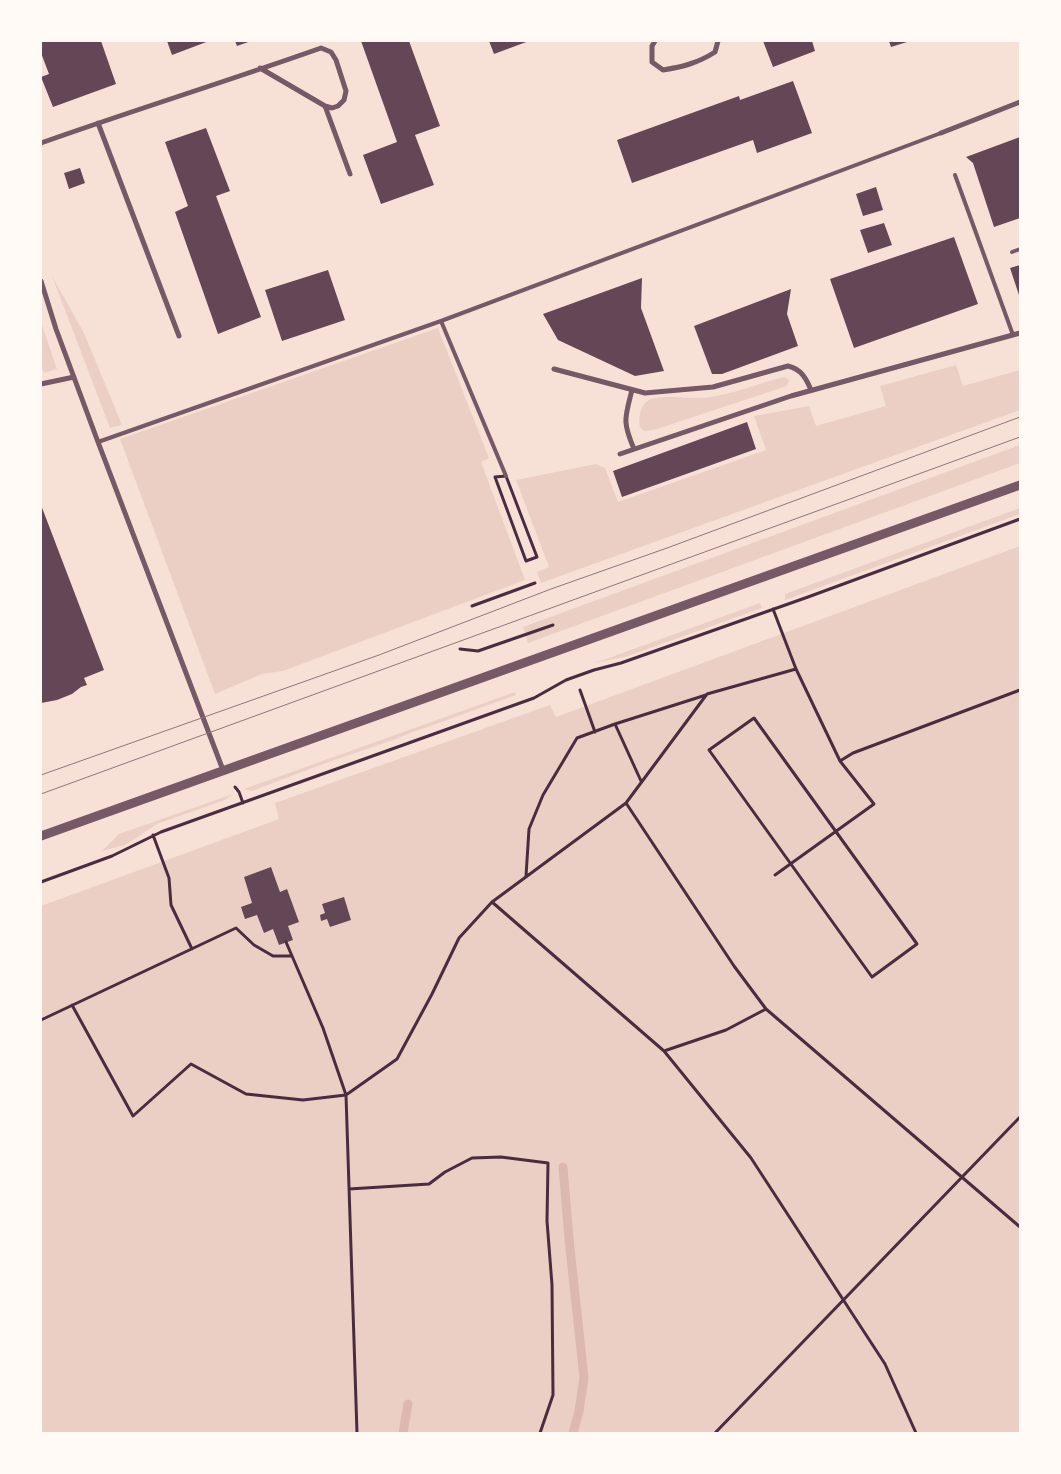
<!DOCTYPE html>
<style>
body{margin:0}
#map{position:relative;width:1061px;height:1474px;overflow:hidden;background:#f7e1d7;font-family:"Archivo Narrow",sans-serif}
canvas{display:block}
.frame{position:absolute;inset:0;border:42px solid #fffaf5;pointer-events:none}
</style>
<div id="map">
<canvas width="1061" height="1474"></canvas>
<div class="frame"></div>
</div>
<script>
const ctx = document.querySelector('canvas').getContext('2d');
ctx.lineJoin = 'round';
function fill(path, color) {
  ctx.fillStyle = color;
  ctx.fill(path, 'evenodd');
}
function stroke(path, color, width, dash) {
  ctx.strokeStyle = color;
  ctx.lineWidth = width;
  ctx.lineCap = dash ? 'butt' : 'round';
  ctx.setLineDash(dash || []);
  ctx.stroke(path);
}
const green = new Path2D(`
 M52,276L84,333L122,425L110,428Z
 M41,322L57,369L44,373L41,366Z
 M438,328L489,458L481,462L525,580L283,671L262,674L215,694L120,439Z
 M956,365L963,386L1020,370V410L541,583L537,572L549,567L516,480L596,464L605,468L618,502L766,450L754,416L809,406L816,426L886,406L880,386Z
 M783,377L787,378L789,381L787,386L654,430L644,431L640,427C638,419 640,407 646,402C656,394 684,398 696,398C724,398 756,384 783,377Z
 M1020,445V463L528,643L523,627Z
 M1020,508V514L785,600V594Z
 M1020,546V1433H41V906L279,819L275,803L550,705L556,717Z
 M760,603L762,608L628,656L595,663Z
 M515,692L516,695L428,727L415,731L396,739L323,764L252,791L244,789Z
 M233,794L225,800L157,824L125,845L102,851L119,834Z`);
const stream = new Path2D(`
 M563,1167L569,1239L584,1378L579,1411L573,1433
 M403,1433L408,1404`);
const building = new Path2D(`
 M41,41H101L116,84L53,107L41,77L49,74L41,53Z
 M167,41H209L172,55Z
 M235,41H251L237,46Z
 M361,41H409L440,126L415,135L434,185L381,204L363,155L397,142Z
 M489,41H529L494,54Z
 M763,41H812L815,51L773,67Z
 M889,41H907V42L891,47Z
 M793,81L812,133L757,153L753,140L632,183L617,140L739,96L740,100Z
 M206,128L230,191L216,196L261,317L218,334L175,212L188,206L165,142Z
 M1020,137V218L994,227L973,163L966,157Z
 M80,168L85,183L69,189L64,173Z
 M876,187L883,210L863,216L856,194Z
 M884,223L892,245L868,253L860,230Z
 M954,237L978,304L854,348L830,279Z
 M1020,265V295H1019L1010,268Z
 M328,270L345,320L282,341L265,290Z
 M642,278L641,308L664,371L635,376L558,340L543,314Z
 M791,289L787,314L798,346L722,374H712L694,326Z
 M747,422L756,449L622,497L613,471Z
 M41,505L104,670L84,678L87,685L81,687L72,694L57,700L41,703Z
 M271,867L280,892L287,889L299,922L288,926L293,940L279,945L273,929L264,933L257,915L245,919L241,907L252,903L244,877Z
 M344,897L351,920L330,927L327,919L321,921L320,915L325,913L322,904Z`);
const path = new Path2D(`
 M506,476L537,557L526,561L495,477Z
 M472,606L535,583
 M773,609L796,669
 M460,649L478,651L553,625
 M580,690L595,732
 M754,718L917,944L872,977L709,750Z
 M615,724L641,781
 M840,761L853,753L1020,690
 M235,787L239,792L243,803
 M626,803L734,966L766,1009L726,1030L664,1051
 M153,835L169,878L171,905L192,949
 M526,876L529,829L543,795L577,738L615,724L706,695
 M41,882L112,856L161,832L534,698L566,680L594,670L621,663L808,597L1020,519
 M492,902L664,1051L751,1158L885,1364L916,1433
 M286,942L323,1028L346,1095L357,1433
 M72,1005L133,1116L191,1064L246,1094L303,1100L346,1095L397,1059L432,994L459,938L492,902L626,803L707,694L796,669L840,761L874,804L775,875
 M766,1009L1020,1227
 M41,1020L236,928L254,945L273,956H292
 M349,1189L429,1184L445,1172L472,1158L501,1157L548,1163L547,1221L552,1285L553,1395L540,1433
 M715,1433L1020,1117`);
const service = new Path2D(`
 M955,175L1013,335
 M1012,252L1020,249
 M441,321L506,476
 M98,442L441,321L941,133`);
const minor = new Path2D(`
 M655,41L652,46V62L663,70C682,67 698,63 715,52L718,41
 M325,106L350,174
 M98,123L179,336
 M941,133L1020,102
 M41,143C134,110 228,81 321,48L331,52L336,60L346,91L344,100L338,106L332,108L325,106L260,68
 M41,281L56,329L98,442L223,770
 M554,369L645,393L713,387L788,366C801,369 806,378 811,390
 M41,384L74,377
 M632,390C625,418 622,421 634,449
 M620,454L791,396L1020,333`);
const tertiary = new Path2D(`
 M41,836L1020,485`);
const tram = new Path2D(`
 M41,775L379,655L551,589L667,548L1020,417
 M41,794L1020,437`);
fill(green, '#ebcfc5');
stroke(stream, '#dcb8b0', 9);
fill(building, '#644757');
stroke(path, '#4a2c40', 3);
stroke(service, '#755966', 4);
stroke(minor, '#755966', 5);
stroke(tertiary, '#755966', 9);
stroke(tram, '#8f747c', 1);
</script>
